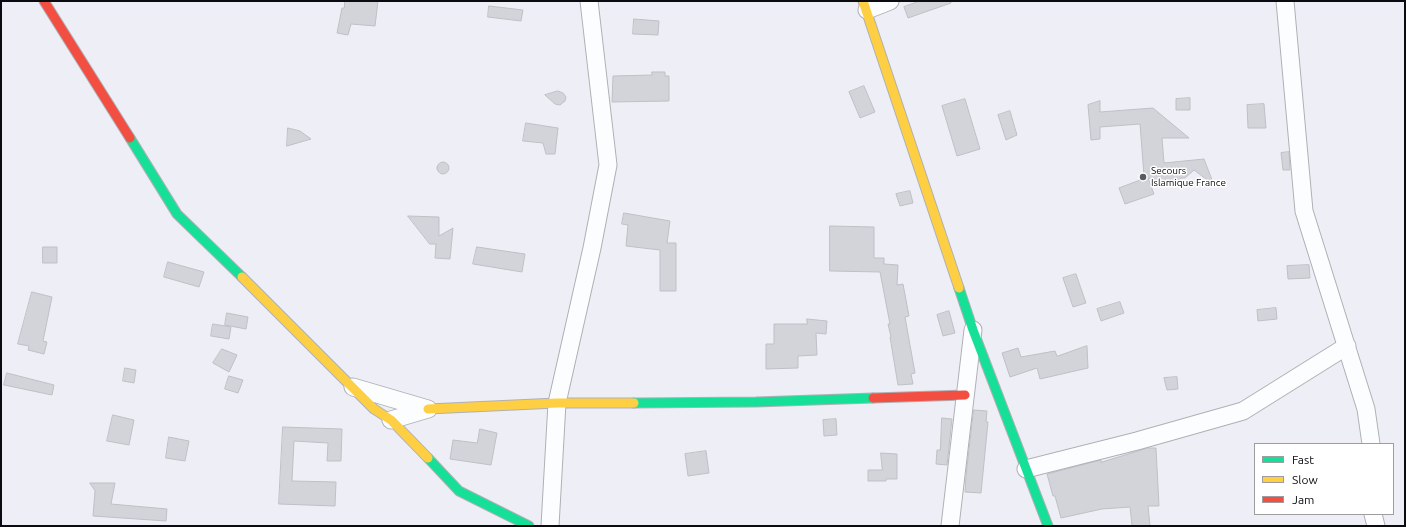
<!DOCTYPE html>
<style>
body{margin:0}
#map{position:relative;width:1406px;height:527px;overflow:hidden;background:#eeeff6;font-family:Ubuntu,sans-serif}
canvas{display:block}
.frame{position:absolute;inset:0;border:2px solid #0a0b0f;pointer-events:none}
.legend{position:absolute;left:1254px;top:443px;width:140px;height:72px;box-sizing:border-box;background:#fff;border:1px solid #9d9d9f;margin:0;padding:5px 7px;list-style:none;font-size:12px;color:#0a0b0f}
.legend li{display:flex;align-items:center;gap:8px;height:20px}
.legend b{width:20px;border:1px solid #9d9d9f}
</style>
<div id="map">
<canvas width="1406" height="527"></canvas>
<div class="frame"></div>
<ul class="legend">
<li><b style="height:5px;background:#16e098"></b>Fast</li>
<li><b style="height:5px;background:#ffcf43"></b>Slow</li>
<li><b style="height:5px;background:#f24e42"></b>Jam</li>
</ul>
</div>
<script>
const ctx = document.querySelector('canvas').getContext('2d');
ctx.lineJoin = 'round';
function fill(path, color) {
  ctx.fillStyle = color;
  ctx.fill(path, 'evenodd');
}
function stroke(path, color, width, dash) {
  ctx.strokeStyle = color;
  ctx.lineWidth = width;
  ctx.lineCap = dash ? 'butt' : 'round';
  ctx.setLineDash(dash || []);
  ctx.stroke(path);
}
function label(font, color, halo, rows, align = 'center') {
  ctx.font = font + ' Ubuntu,sans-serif';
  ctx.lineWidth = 3;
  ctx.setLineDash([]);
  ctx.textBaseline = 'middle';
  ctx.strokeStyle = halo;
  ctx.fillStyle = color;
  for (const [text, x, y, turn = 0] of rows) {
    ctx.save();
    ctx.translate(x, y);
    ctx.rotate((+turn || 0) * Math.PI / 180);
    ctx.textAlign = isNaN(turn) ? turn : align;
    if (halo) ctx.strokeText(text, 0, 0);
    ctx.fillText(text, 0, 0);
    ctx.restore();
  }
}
const building = new Path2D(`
 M345,1H378L375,26L351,24L348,35L337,33L342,8H344Z
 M920,1H951V3L908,18L904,7Z
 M489,6L523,10L521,21L488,17Z
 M634,19L659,21L658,35L633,34Z
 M652,72H665V76H669V101L612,102L613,76L652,75Z
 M864,86L875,112L860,118L849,92Z
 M558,91L563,93L566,97L565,101L560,105L555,104L545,95Z
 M1190,98V110H1176V99Z
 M965,99L980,149L957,156L942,106Z
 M1100,101V112L1153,108L1189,138H1162L1164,163L1204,159L1214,185L1194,170L1185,178H1181L1176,185L1148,178L1154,194L1125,204L1119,188L1148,177L1144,176L1140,124L1100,127V139L1091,140L1088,105Z
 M1264,104L1266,128H1248L1247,105Z
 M1010,111L1017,135L1006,140L998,115Z
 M526,123L558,128L555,154H546L543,143L523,141Z
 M288,128L300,131L311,139L287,146Z
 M1289,152L1290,170H1283L1281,153Z
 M437 168a6 6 0 1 1 12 0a6 6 0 1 1-12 0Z
 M910,191L913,203L900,206L896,194Z
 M624,213L670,221L667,243H676V291H660V250L626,246L628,225L622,224Z
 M408,216L439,217V236L453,228L450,259L435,258L436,244H430Z
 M830,226L874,227V258H884V264L898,265L897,285L903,284L909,316L905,317L915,373L911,374L913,384L898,385L890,337H891L888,324H890L880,272L830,271Z
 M43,247H57V263H43Z
 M477,247L525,254L522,272L473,264Z
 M168,262L204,272L199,287L164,277Z
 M1309,265L1310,278L1288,279L1287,266Z
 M1076,274L1086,303L1073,307L1063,278Z
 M32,292L52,297L43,341L47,342L44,354L28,350L29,346L18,344Z
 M1120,302L1124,313L1101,321L1097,309Z
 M1276,308L1277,319L1258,321L1257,310Z
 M949,311L955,333L943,336L937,315Z
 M227,313L248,317L246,329L225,325Z
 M807,319L827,321L826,334L816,333L817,355L798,356V368L766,369V344H774V324H807Z
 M213,324L231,327L229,339L211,336Z
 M1087,346L1088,368L1040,379L1037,368L1010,377L1002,353L1018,348L1021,357L1055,351L1057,356Z
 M222,349L237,355L229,372L213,363Z
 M125,368L136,370L134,383L123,381Z
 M7,373L54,385L52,395L4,385Z
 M229,376L243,380L238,393L225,389Z
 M1177,377L1178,389L1167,390L1164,378Z
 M974,410L987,411L986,422H988L981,493L965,492L966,476Z
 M113,415L134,420L129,445L107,441Z
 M942,418L952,419L947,465L936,464L937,450H940Z
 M836,419L837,435L824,436L823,420Z
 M283,427L342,429L341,461H327L328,443L294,441L292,481L336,482L335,506L279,504Z
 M480,429L497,433L491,465L450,459L453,440L477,443Z
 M169,437L189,441L185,461L166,458Z
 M1148,448H1156L1159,506H1148L1150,526H1132L1130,507L1102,509L1061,518L1055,496H1053L1047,474L1101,460V462Z
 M706,451L709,473L688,476L685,454Z
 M881,453L897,454V479H886V481H868V470H882Z
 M90,483H115L111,504L167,509L166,521L93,516L95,491Z`);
const street = new Path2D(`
 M1285,1L1304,211L1366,409L1371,444
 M867,10L890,1
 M353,387L428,409L391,420
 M1026,469L1137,441L1243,411L1347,346
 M1373,514L1376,526
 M550,526L557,403L592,248L608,165L589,1
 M950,526L973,330`);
const fast = new Path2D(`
 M130,138L177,214L242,277
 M959,288L973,330L1048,526
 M634,403L756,402L873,398
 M428,458L459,491L529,526`);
const slow = new Path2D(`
 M863,1L959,288
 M242,277L374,409L391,420L428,458
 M428,409L557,403H634`);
const jam = new Path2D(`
 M44,1L130,138
 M873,398L965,395`);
const markers = [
 [1143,177,4,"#5a5b60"]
];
const poiNames = [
 ["Secours",1151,171],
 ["Islamique France",1151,183]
];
fill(building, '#d3d4d9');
stroke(building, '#bfc0c5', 1);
stroke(street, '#afb0b5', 19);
stroke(fast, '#afb0b5', 11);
stroke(slow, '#afb0b5', 11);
stroke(jam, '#afb0b5', 11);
stroke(street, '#fcfdfe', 17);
stroke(fast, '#16e098', 9);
stroke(slow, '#ffcf43', 9);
stroke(jam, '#f24e42', 9);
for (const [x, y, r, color] of markers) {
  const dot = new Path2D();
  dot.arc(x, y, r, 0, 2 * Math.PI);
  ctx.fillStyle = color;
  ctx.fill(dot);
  stroke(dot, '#fff', 1.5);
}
label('10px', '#0a0b0f', '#fff', poiNames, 'left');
</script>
